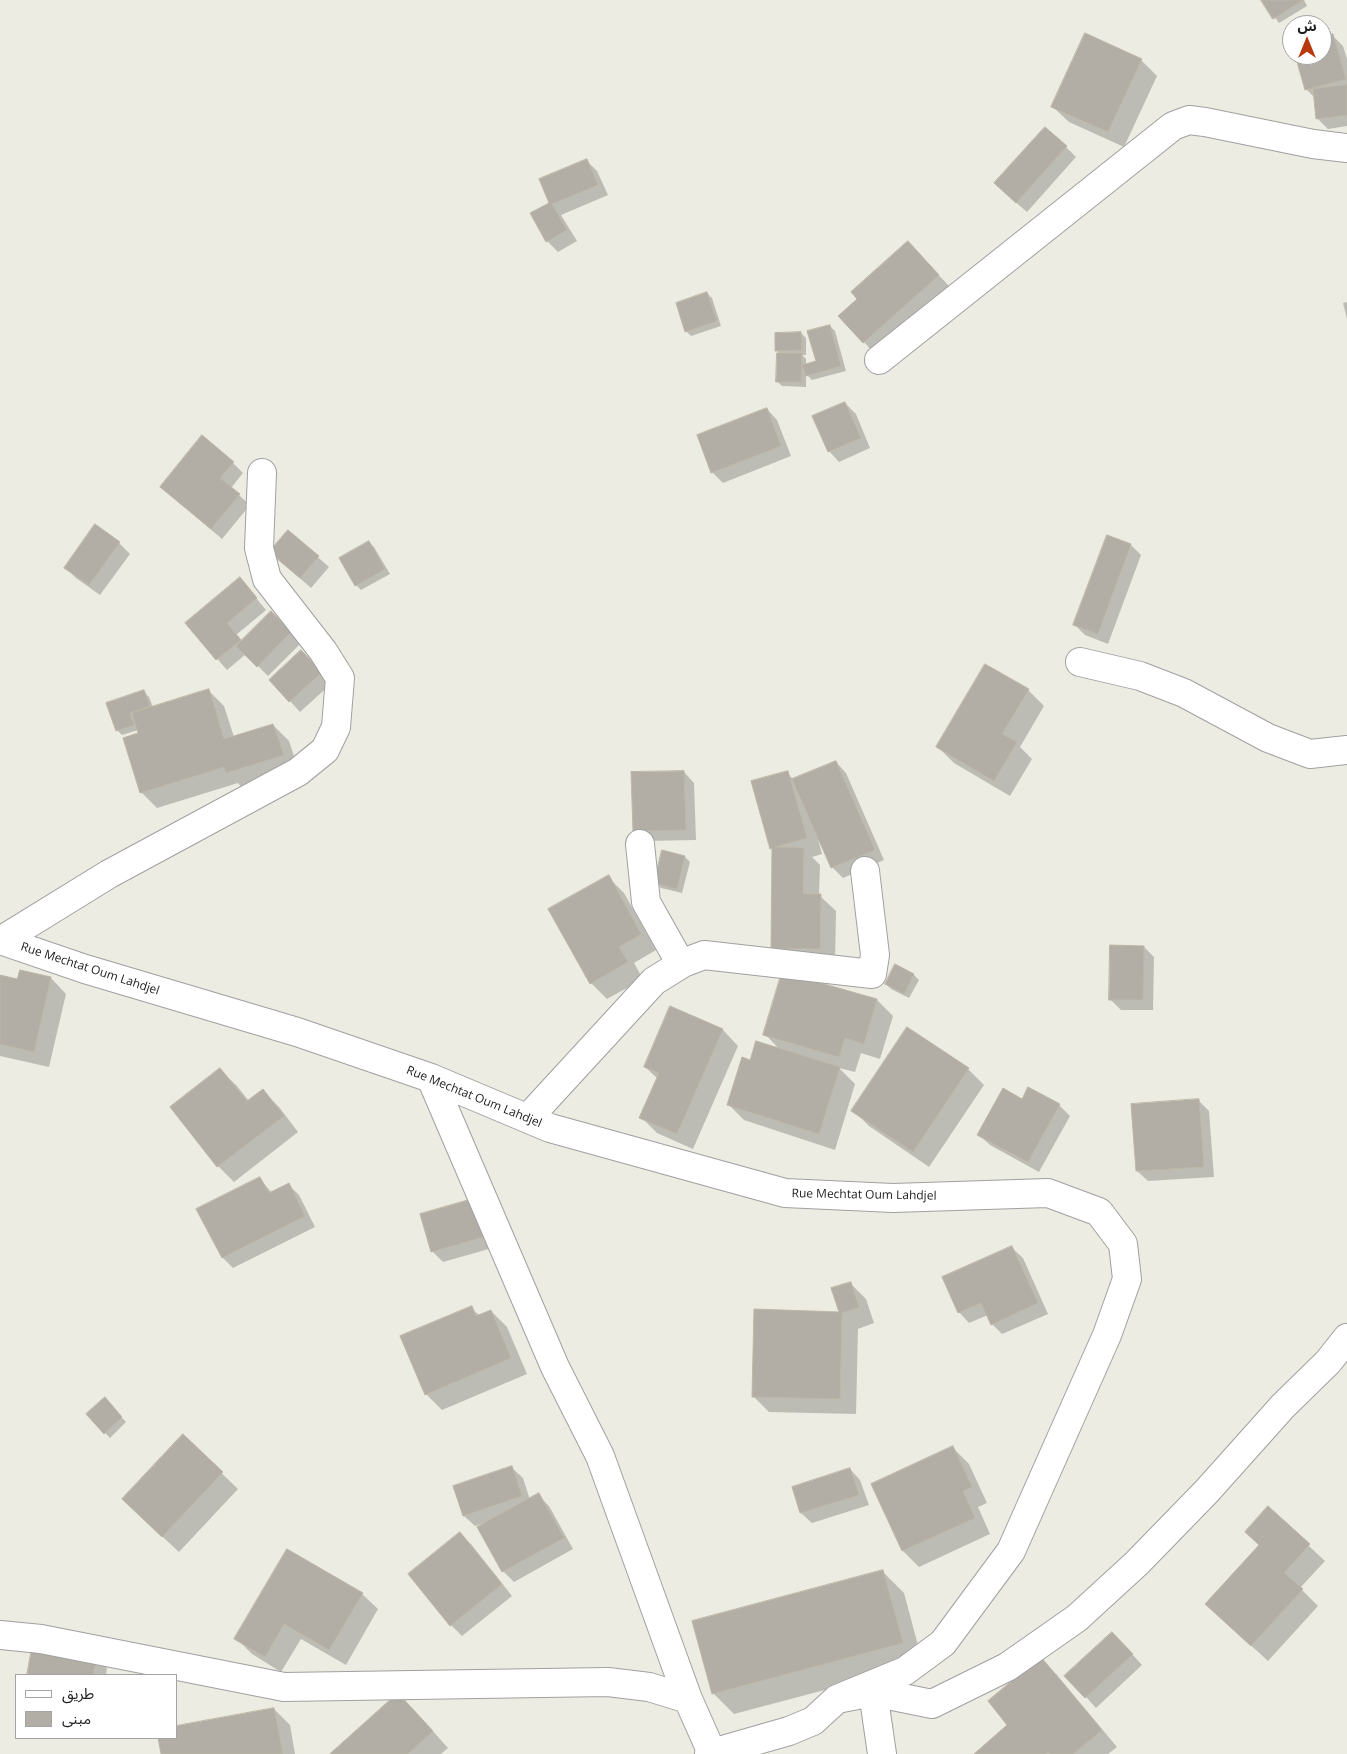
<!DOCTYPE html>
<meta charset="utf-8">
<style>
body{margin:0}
#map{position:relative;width:1347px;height:1754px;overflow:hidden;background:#edece2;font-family:"Open Sans","Noto Sans Arabic",sans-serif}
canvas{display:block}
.legend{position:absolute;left:15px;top:1674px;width:162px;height:65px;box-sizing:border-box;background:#fff;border:1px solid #a4a4a4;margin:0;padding:6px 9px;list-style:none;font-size:15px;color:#1c1c1c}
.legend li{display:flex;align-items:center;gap:10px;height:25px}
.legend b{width:25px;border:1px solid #a4a4a4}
.north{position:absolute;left:1282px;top:15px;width:50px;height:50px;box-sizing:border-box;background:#fff;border:1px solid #a4a4a4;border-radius:50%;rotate:0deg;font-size:14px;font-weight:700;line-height:20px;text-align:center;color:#1c1c1c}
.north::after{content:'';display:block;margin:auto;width:18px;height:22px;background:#b9390f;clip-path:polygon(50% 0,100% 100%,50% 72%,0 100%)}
</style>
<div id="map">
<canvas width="1347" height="1754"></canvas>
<ul class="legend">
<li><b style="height:6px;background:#fff"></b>طريق</li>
<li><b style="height:14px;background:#b2aea5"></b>مبنى</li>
</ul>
<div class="north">ش</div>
</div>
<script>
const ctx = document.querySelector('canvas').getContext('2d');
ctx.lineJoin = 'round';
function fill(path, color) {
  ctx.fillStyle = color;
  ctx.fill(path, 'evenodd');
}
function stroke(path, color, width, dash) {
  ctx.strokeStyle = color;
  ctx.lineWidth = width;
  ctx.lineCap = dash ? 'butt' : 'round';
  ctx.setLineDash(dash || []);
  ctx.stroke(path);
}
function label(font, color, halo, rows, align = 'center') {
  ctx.font = font + ' "Open Sans",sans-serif';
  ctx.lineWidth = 4.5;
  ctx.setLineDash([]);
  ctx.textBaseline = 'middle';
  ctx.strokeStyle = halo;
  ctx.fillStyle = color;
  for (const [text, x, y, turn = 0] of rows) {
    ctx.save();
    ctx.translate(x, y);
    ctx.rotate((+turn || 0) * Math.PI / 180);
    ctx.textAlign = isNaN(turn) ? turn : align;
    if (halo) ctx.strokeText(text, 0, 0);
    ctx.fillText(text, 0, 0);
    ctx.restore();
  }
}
const shadow = new Path2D(`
 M1262,0H1304L1307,6L1279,23Z
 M1333,36L1343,46L1347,59V126L1328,129L1317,118L1315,98L1306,89L1296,55H1322V39Z
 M1141,60L1157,76L1124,147L1069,122L1053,107Z
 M1066,147L1076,157L1027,212L1006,194Z
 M586,160L597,171L608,195L561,215L577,241L558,252L547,241L532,214L551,203Z
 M918,253L949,286L874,353L864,342Z
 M707,293L712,298L721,326L691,336L686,331Z
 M1347,302V319L1343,303Z
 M830,326L835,331L846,371L812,380L806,374V387L782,386L777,381L778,352L777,350L801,333L806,338V355H802L806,359V365L817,362Z
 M845,403L856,414L870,448L839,462L829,451Z
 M767,409L777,420L791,456L723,483L712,472Z
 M233,463L243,473L231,488L250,505L222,539L161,487Z
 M288,531L329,567L311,588L270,552Z
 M1108,536L1131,545L1141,555L1108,644L1085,635L1075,625Z
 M369,542L374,547L390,574L361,590L356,585Z
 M119,543L130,554L100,595L76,578L65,567Z
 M240,579L266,610L236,635L242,642L271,613L301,643L268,676L246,654L227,670L186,623Z
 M301,652L332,683L300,712L290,701Z
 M208,690L224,706L234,737L273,725L289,741L299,771L243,789L238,783L157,808L141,792L138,730L122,735L117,730L144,692L149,697L153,707Z
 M1028,690L1044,706L1020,747L1032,759L1010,796L954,763L938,747Z
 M836,762L846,773L884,860L843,878L832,867L819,838L818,839L822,854L812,857L820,865L819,895L836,911L835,964L788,963L772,947L773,850L771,848L787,773L794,780Z
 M684,772L694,783L696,840L645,841L634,831Z
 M685,857L690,862L682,893L661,888L655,883Z
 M608,877L624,893L656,950L634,963L643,979L607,999L591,983Z
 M1144,947L1154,957L1153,1010H1121L1110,999Z
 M896,966L914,975L919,980L909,998L891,989L886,984Z
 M0,976L18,981L51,978L66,994L49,1067L0,1056Z
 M877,1000L893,1016L880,1059L861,1053L855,1072L839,1068L855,1084L835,1150L744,1120L728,1104L751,1061L780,1050L765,1034Z
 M671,1008L723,1030L738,1046L693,1149L657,1133L641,1117L658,1079L645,1067Z
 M968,1069L984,1085L929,1167L869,1126L853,1110Z
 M220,1070L236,1085L249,1101L263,1091L279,1107L298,1132L234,1182L218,1166Z
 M1023,1100L1059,1105L1070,1116L1039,1172L990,1145L979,1135Z
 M1199,1101L1209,1111L1214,1177L1148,1181L1137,1171Z
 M260,1179L272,1193L289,1185L299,1195L315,1227L233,1268L223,1258L198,1210Z
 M475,1200L496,1247L443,1262L432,1251Z
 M1012,1248L1023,1258L1048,1314L1002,1334L992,1324L988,1315L969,1323L959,1312Z
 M850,1283L866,1299L874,1323L858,1329L856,1414L769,1412L753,1396L841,1313Z
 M471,1308L480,1316L491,1311L507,1327L527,1374L442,1410L426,1394Z
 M104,1399L126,1422L110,1438L88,1414Z
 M183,1436L238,1489L179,1552L139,1515Z
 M953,1448L969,1464L987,1503L978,1507L990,1534L919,1567L903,1551L872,1484Z
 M512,1468L523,1478L530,1500L538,1495L549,1506L573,1549L514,1582L503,1571L484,1523L475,1526L464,1516L455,1487Z
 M850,1469L860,1480L869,1505L812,1523L801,1513L793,1488Z
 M1268,1508L1325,1561L1300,1588L1318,1606L1268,1661L1206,1604L1260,1545Z
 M460,1534L471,1544L512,1596L462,1636L451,1625L410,1574Z
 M883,1572L904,1593L923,1664L734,1714L713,1693Z
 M362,1594L378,1609L346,1665L301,1639L281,1672L252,1654L236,1638Z
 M34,1644L96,1657L107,1668L106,1675H28Z
 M1123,1644L1142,1665L1096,1708L1086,1697Z
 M1041,1659L1057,1675L1117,1747L1108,1754H975L1009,1725Z
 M274,1709L290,1725L295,1754H162L159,1738H176Z
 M414,1710L448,1748L441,1754H332Z`);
const building = new Path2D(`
 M1261,0H1303L1273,19Z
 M1085,33L1142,59L1108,132L1051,107Z
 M1333,34L1346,79L1305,90L1295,55H1322V38Z
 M1347,85V115L1316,119L1313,89Z
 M1045,127L1067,146L1016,203L994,183Z
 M587,159L598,185L552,204L567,230L546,242L530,213L549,203L539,179Z
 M908,241L939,275L863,343L838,316L857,299L851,292Z
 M707,292L717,321L685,332L676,303Z
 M830,325L841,366L806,376L802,365L816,361L807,331Z
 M801,332L802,350L775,351V333Z
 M777,353H802L801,382H776Z
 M845,402L861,438L828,452L812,416Z
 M767,408L781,446L711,473L697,435Z
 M202,435L234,462L220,478L240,494L211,529L160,487Z
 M95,524L120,542L89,585L64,568Z
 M288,530L319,556L300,578L269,552Z
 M1107,535L1131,544L1098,634L1073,625Z
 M369,541L385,569L355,586L339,558Z
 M240,577L257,598L227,623L241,640L216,660L185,623Z
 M271,611L291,632L257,667L236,646Z
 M301,650L322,672L289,702L269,680Z
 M985,664L1029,689L1002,734L1017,742L994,781L936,747Z
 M209,689L224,739L273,724L284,755L226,773L224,767L140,793L123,738L138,733L132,713Z
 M144,690L150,706L130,713L134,725L116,731L106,703Z
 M836,761L875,850L831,868L792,779Z
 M684,771L686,830L633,831L631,772Z
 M788,771L807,838L775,847L804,848L803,894H821L820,949L771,948L772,848L770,849L751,781Z
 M662,850L685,856L677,889L654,883Z
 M609,875L641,934L619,947L628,962L590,984L548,909Z
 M1110,945L1144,946L1143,1000H1109Z
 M895,964L914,974L904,994L885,984Z
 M20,970L51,977L34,1052L0,1044V975L17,979Z
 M782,972L877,999L864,1044L845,1038L839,1057L763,1035Z
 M670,1006L723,1029L677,1134L639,1118L659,1073L644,1067Z
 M907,1027L969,1068L913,1152L851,1111Z
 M756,1041L840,1067L819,1134L727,1105L742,1057L750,1060Z
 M220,1068L247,1101L263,1089L284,1116L217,1167L170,1107Z
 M1028,1087L1060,1104L1028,1162L977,1135L1003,1088L1022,1099Z
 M1199,1099L1204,1167L1136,1171L1131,1104Z
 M260,1177L269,1193L289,1183L305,1216L222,1258L196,1209Z
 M476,1198L487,1236L431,1252L420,1214Z
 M1012,1246L1038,1303L991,1325L981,1303L958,1313L942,1277Z
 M851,1282L859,1307L842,1313L840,1399L752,1397L754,1309L839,1312L831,1288Z
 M472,1306L476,1316L491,1310L511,1358L425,1395L400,1336Z
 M105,1397L122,1417L104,1434L86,1414Z
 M183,1434L223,1472L162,1537L122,1499Z
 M953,1446L972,1487L963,1491L975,1518L902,1551L871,1484Z
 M512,1466L522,1496L463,1516L453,1486Z
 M850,1468L859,1495L800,1513L792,1487Z
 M539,1493L564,1538L502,1572L477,1527Z
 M1268,1506L1310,1544L1284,1573L1303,1589L1251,1646L1205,1604L1259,1545L1245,1532Z
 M460,1532L502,1584L450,1626L408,1574Z
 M287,1549L363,1593L329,1650L284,1624L265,1657L234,1639Z
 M883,1570L903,1643L712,1694L692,1621Z
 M1112,1632L1133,1654L1085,1698L1064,1676Z
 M33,1643L97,1656L93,1675H27Z
 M1041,1657L1102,1730L1073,1754H1050L1048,1752L1046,1754H974L1007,1725L988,1701Z
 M398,1693L433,1731L408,1754H330Z
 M274,1708L283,1754H161L158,1738H176V1726Z`);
const minor = new Path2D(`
 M879,360L1173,126L1189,120L1205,122L1313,144L1347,148
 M1080,662L1140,676L1184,693L1268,738L1310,754L1347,750
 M640,844L646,902L678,959L683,963
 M0,940L85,969L297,1032L431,1078L550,1128L785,1193L893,1198L1048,1193L1099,1212L1123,1244L1127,1279L1107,1335L1011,1551L943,1643L905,1671L837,1699
 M2,940L109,874L298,772L325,750L336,727L340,678L323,651L267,579L259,548L262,473
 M431,1078L555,1367L600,1456L688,1699
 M528,1118L654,981L683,963L704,955L872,974L875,955L865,871
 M0,1635L41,1639L284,1687L608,1682L649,1687L688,1699L712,1753
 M873,1692L882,1754
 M709,1754L789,1731L813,1721L837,1699L873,1692L932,1704L1007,1667L1077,1618L1137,1563L1207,1491L1283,1406L1328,1362L1347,1338`);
const streetNames = [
 ["Rue Mechtat Oum Lahdjel",90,969,18],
 ["Rue Mechtat Oum Lahdjel",474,1097,22],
 ["Rue Mechtat Oum Lahdjel",864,1195,1]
];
fill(shadow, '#0003');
fill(building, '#b2aea5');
stroke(building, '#bdb6a6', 1);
stroke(minor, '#a0a0a0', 30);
stroke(minor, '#fff', 28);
label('12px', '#1c1c1c', '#fff', streetNames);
</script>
